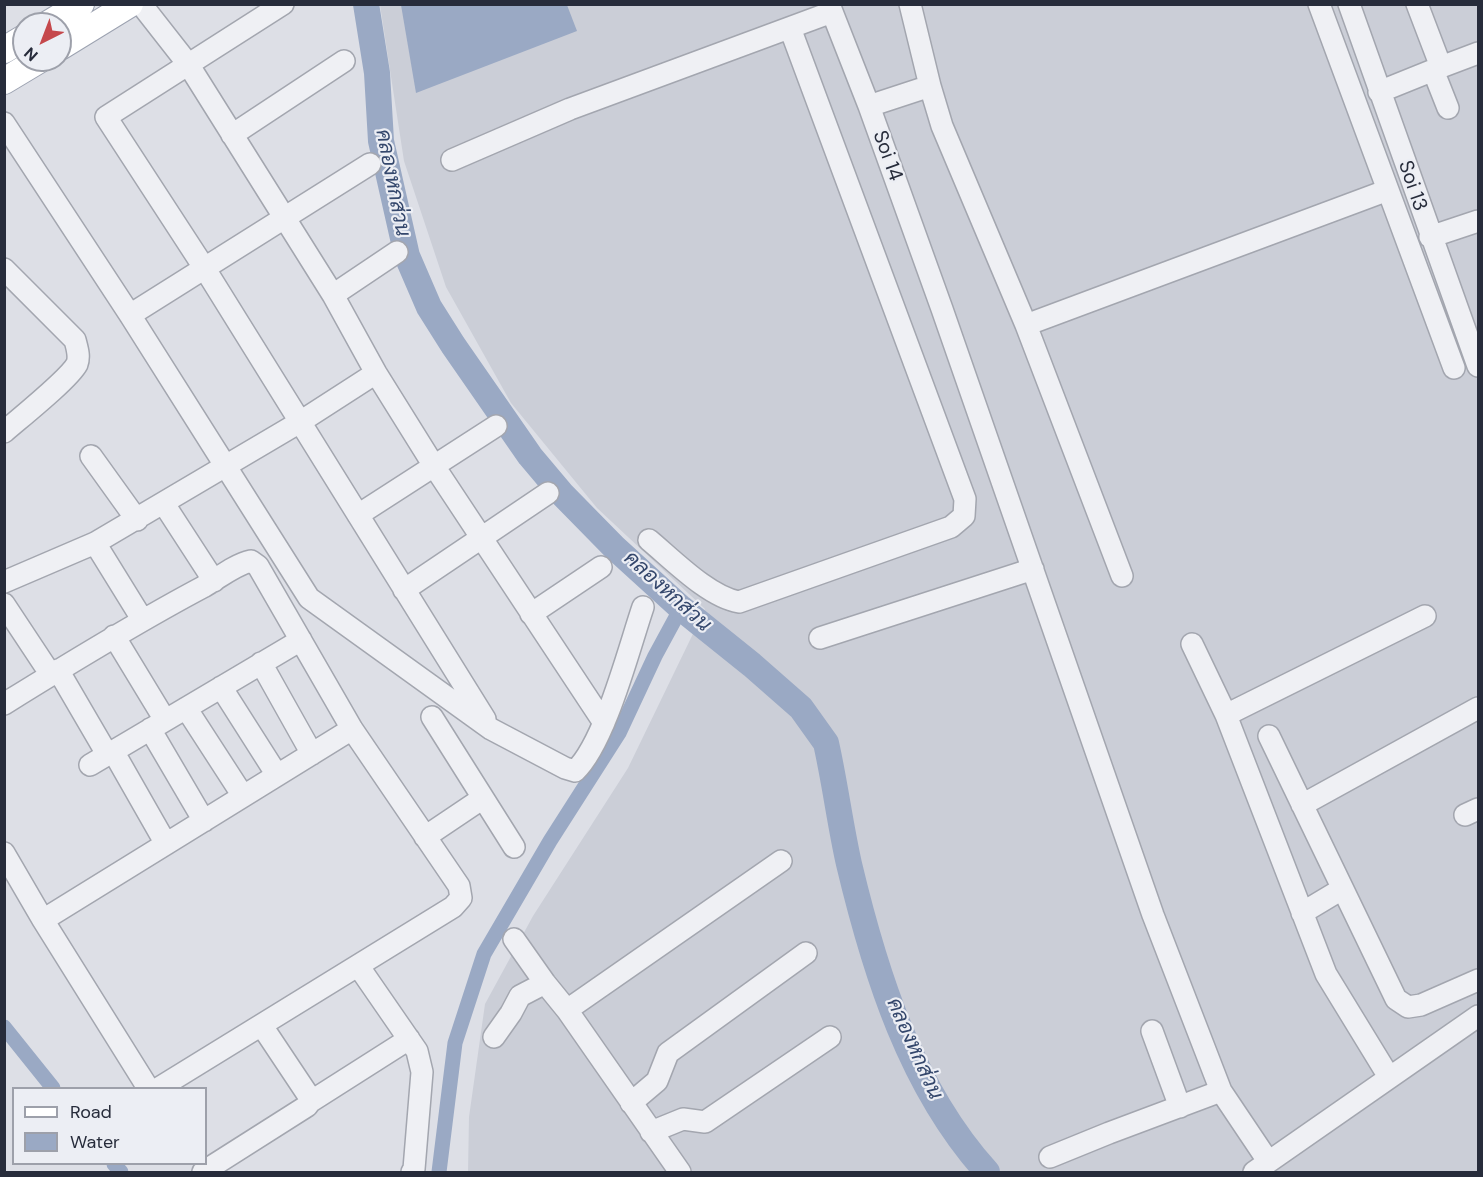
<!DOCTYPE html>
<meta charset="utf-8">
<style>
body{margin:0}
#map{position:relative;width:1483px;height:1177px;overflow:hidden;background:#dddfe6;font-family:"DM Sans",sans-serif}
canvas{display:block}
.frame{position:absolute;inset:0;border:6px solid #272c3b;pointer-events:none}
.legend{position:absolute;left:12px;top:1087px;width:195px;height:78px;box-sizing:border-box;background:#eceef4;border:2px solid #9da0aa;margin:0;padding:8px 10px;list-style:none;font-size:18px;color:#272c3b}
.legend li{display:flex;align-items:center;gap:12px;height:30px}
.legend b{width:30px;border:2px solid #9da0aa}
.north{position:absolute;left:12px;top:12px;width:60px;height:60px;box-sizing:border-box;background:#eceef4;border:2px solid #9da0aa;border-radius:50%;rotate:222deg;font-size:16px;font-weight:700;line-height:24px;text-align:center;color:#272c3b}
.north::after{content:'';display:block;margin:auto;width:21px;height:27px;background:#c5484c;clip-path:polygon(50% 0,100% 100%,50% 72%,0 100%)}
</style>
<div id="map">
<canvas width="1483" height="1177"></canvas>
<div class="frame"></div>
<ul class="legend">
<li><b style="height:8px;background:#fff"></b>Road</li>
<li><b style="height:16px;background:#9aa9c4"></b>Water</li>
</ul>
<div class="north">N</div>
</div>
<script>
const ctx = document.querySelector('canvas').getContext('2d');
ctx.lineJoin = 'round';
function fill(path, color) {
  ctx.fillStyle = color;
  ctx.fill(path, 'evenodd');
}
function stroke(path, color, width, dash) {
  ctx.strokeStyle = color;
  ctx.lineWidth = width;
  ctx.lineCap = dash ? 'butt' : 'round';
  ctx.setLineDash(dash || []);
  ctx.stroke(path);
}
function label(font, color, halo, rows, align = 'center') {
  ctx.font = font + ' "DM Sans",Sarabun,sans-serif';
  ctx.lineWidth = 4.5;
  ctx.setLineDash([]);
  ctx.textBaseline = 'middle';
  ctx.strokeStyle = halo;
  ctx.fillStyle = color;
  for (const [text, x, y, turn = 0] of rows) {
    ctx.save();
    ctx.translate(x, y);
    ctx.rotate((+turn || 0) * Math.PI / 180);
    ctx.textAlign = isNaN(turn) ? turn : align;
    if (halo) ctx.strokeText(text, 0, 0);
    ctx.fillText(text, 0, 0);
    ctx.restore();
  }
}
const built = new Path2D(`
 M380,5H1478V1172H468L469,1117L485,1004L533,916L628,768L705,609L597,508L511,403L446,287L404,161Z`);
const water = new Path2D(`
 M401,5H567L577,31L416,93Z`);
const canal = new Path2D(`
 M4,1027L53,1088
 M114,1164L121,1172
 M439,1172L455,1043L484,954L550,841L619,733L655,656L681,608`);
const river = new Path2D(`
 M366,4L377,73L381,141L407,256L429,307L453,345L530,456L562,494L614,547L681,608L752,665L801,708L826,743C835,783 840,824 849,864C875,973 911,1088 987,1172`);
const minor = new Path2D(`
 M141,4L188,64L333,295L376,373L434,466L604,723
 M283,4L106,117L205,269L485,719
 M829,4L869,106L942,309L1153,915L1221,1091L1268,1161
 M910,4L930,86
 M1319,4L1454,368
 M1349,4L1478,366
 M1441,67L1478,53
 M1433,70L1448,108
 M1379,92L1441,67L1417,4
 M869,106L930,86L942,126L1026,325L1122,576
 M4,123L130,315L309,598L491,729L565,768L575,771C605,743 629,648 643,607
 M232,135L344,61
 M452,160L570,109L832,12
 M1430,237L1478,221
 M4,269L75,340C77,348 80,356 77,364C69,379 20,418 4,432
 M333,295L397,252
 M130,315L370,164
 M1026,325L1388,190
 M91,456L137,520
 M164,504L214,581
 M358,515L496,426
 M649,540C673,560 709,597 739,602L951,527L964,516L965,499L790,28
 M95,543L142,619
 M4,582L95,543L300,422L376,373
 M404,590L548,493
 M4,604L51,675
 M531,614L601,567
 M114,636L165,720
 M820,638L1033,569
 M1192,644L1226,715
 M261,663L312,754
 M58,670L107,754
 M221,687L277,775
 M4,704C70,663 135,623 203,587C219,578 234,565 251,561L258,566L352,729L459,886L461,898L453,907L159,1088
 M186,708L243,796
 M432,717L514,847
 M150,729L204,821
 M1269,736L1396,999L1408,1007L1421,1005L1478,980
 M113,751L166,844
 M90,765L301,640
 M1302,805L1478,708
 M1465,815L1478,809
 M425,837L483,798
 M4,853L43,920L148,1088
 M1302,913L1342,889
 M43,920L352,729
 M514,939L545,983L567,1010L680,1172
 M359,967L417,1051L422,1072L414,1169L412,1172
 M567,1010L781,861
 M1152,1031L1180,1107
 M494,1037L511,1013L520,996L545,983
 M1389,1077L1326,974L1226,715L1425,616
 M310,1102L409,1039
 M631,1103L657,1081L668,1053L806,953
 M651,1132L683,1119L705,1122L830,1037
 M1050,1157L1109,1133L1221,1091
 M203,1172L307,1106L310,1102V1098L262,1026
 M1254,1172L1478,1016`);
const major = new Path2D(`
 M48,24L81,4
 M60,47L130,4
 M4,50L24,38
 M4,81L39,60`);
const streetNames = [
 ["Soi 14",887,156,70],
 ["Soi 13",1412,186,71]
];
const waterNames = [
 ["คลองหกส่วน",392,183,79],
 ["คลองหกส่วน",667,592,42],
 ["คลองหกส่วน",914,1049,66]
];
fill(built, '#cbced7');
fill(water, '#9aa9c4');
stroke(canal, '#9aa9c4', 15);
stroke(river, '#9aa9c4', 26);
stroke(minor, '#a3a6af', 24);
stroke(major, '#9da3b1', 28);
stroke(minor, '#eff0f4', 21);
stroke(major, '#fff', 26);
label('20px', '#272c3b', '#eceef4', streetNames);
label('italic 21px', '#34476c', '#eceef4', waterNames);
</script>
